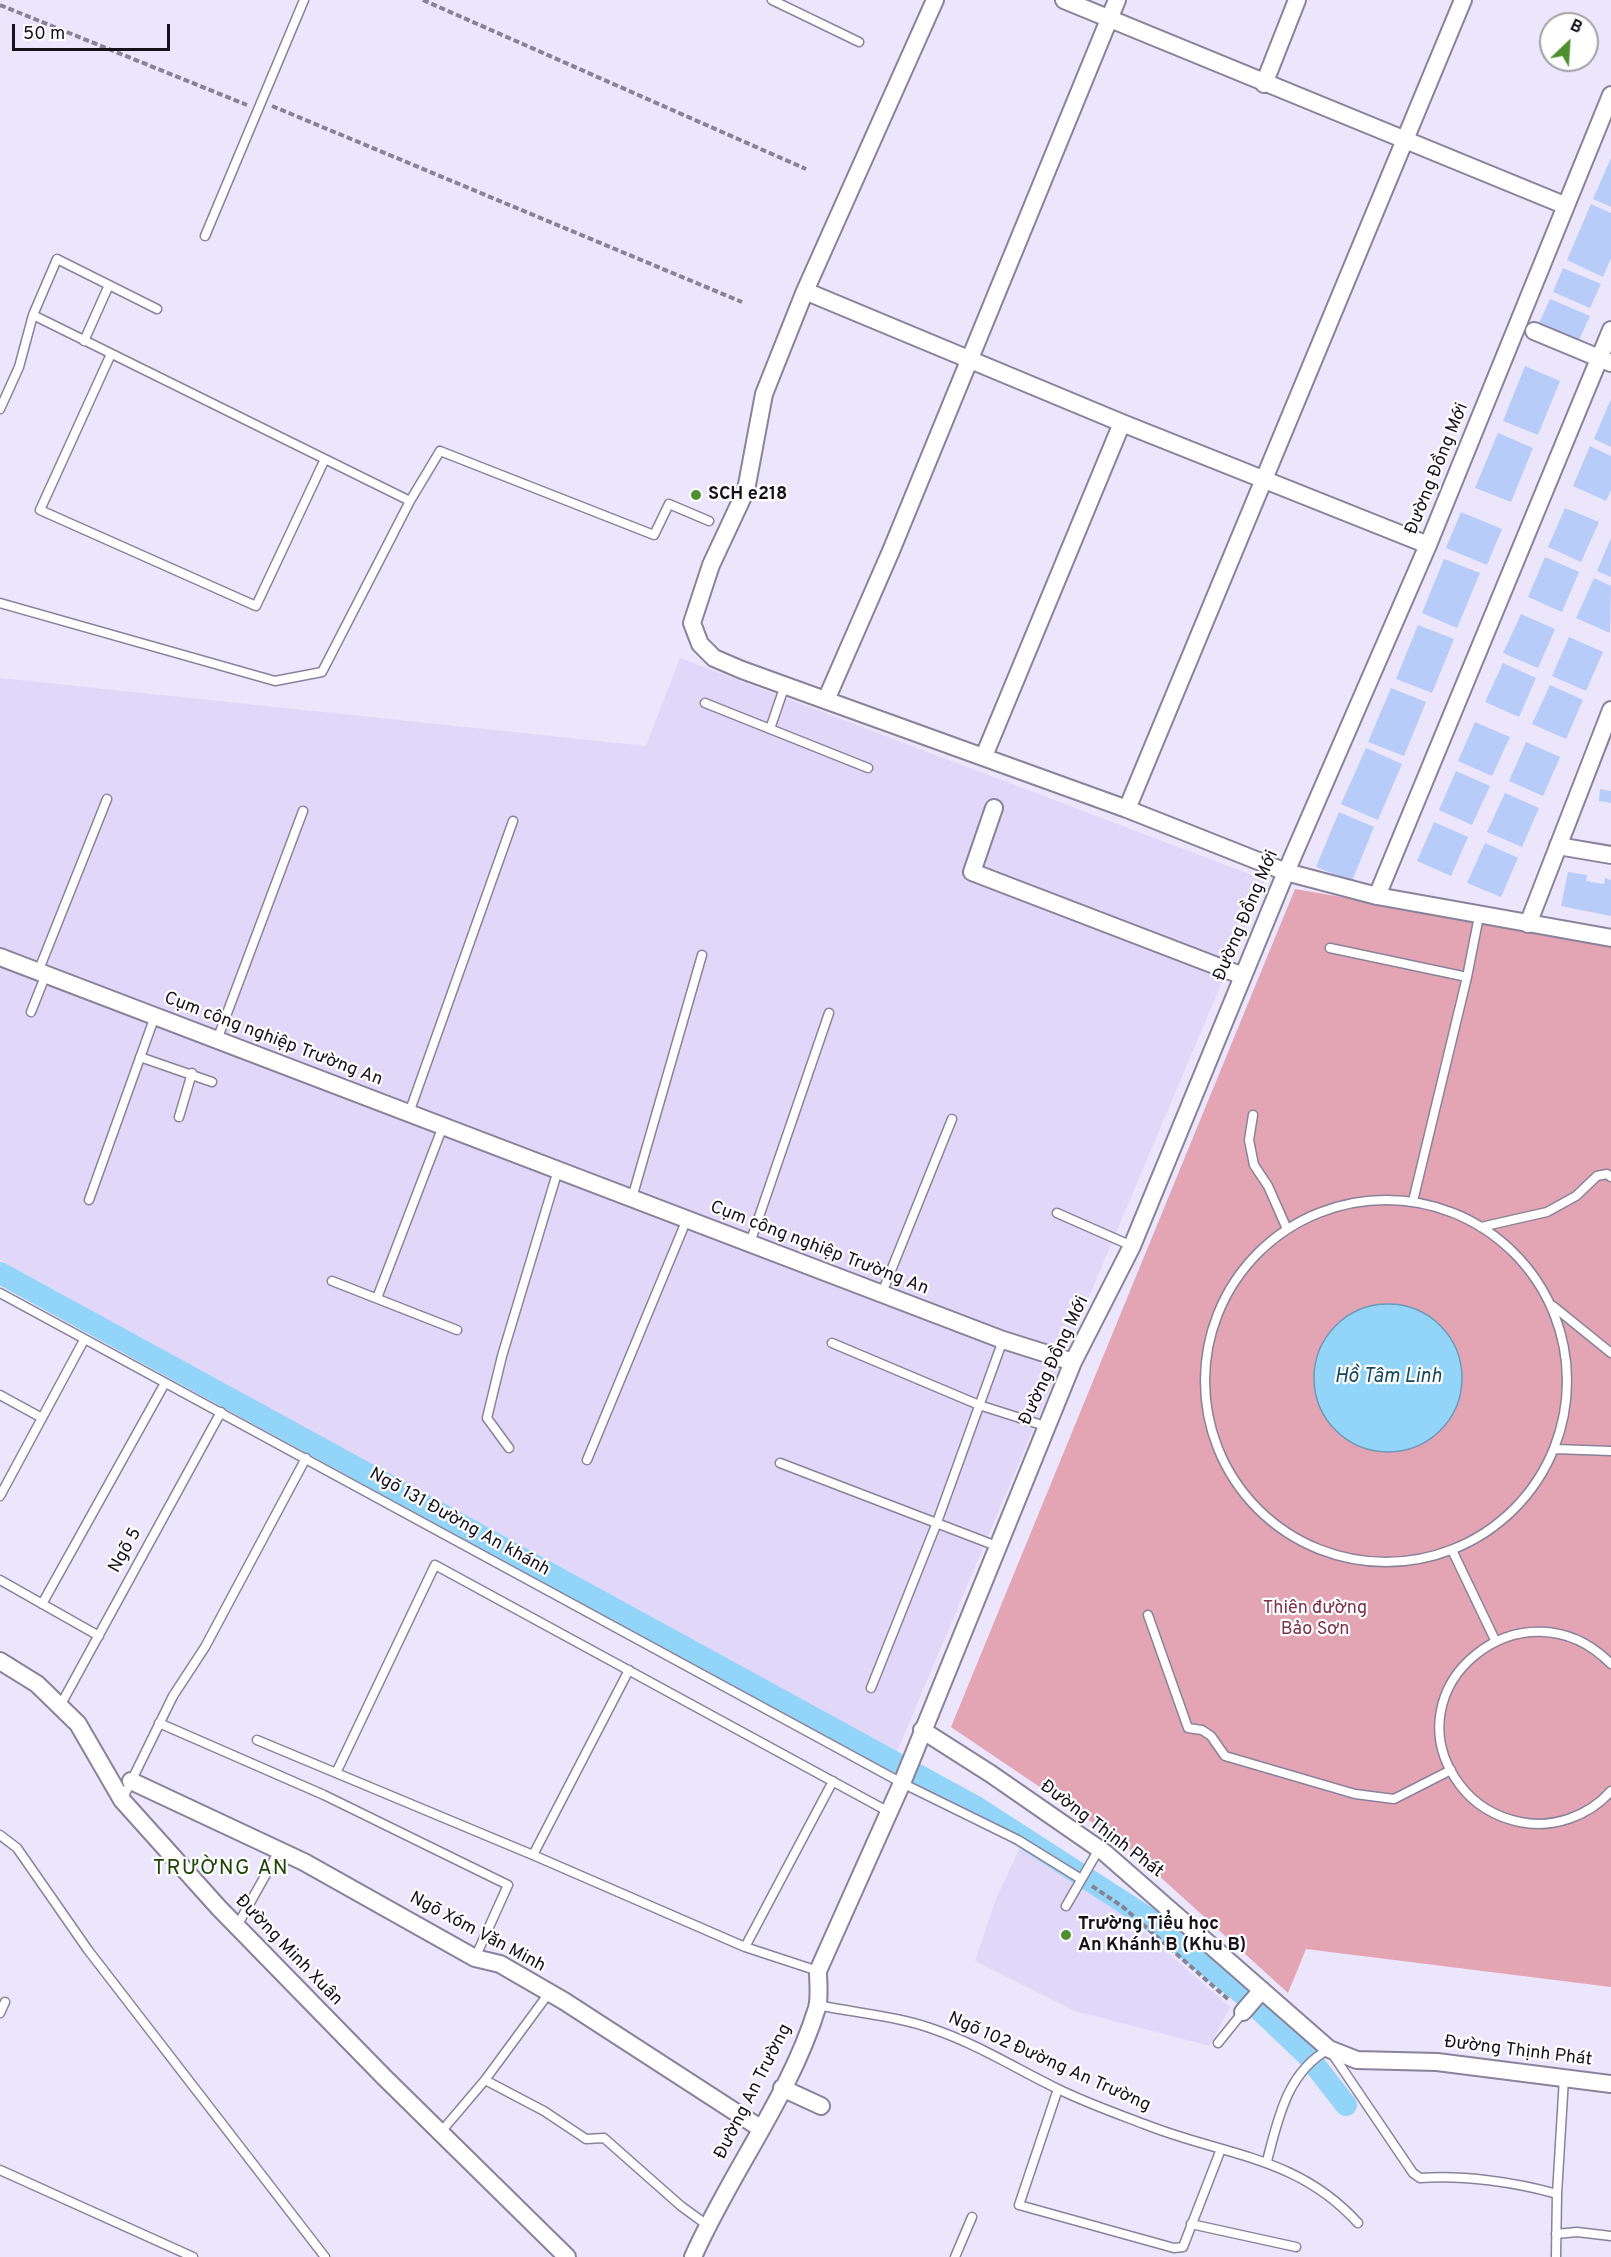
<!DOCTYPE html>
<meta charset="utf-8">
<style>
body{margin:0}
#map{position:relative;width:1611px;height:2257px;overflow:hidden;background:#ece6fc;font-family:Overpass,sans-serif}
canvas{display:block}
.north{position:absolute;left:1539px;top:12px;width:60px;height:60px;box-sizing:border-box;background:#fff;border:2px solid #a1a0a4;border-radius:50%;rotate:25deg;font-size:16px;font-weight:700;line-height:24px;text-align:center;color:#15121b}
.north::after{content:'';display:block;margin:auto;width:21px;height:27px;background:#4e8f30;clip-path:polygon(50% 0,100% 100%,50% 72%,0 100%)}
.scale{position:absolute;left:12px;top:24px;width:158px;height:27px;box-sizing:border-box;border:3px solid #15121b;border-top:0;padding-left:8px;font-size:18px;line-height:21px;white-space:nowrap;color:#15121b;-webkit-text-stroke:4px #fff;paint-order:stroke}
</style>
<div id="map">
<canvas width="1611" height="2257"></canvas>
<div class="north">B</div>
<div class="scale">50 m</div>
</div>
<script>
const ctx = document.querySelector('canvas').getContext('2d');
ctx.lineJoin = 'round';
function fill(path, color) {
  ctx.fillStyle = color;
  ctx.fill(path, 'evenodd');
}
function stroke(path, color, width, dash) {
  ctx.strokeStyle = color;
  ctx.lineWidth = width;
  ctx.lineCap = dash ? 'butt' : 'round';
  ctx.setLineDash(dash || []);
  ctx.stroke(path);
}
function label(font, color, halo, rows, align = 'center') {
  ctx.font = font + ' Overpass,sans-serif';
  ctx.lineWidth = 4.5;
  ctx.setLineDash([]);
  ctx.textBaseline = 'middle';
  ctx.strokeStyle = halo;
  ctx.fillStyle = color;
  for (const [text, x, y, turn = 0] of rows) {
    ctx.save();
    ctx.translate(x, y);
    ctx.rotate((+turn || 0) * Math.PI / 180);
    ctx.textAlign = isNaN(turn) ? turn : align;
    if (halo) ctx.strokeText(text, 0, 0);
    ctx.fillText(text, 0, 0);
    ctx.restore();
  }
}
const built = new Path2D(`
 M680,658L1265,880L896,1754L0,1260V678L646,746Z
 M1020,1847L1119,1910L1230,2007L1210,2046L1075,2011L975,1961L995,1901Z`);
const green = new Path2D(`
 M1295,889L1611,943V1987L1306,1949L1288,1993L1124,1844L951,1727Z`);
const water = new Path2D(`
 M1314 1378a74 74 0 1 1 148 0a74 74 0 1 1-148 0Z`);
const canal = new Path2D(`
 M0,1273L976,1807L1151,1920L1244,1995L1307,2055L1346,2105`);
const building = new Path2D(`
 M1611,158V207L1593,199Z
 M1591,204L1611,213V258L1603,277L1567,260Z
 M1563,268L1601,284L1590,308L1553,292Z
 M1550,299L1590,316L1579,340L1539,323Z
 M1525,366L1560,381L1538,435L1503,421Z
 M1611,399V447L1594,439Z
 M1498,433L1533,448L1511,502L1475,488Z
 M1590,446L1611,456V490L1606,501L1573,486Z
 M1565,508L1599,522L1581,562L1548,547Z
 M1461,512L1502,529L1487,565L1446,548Z
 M1611,538V577L1597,571Z
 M1545,557L1579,572L1562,612L1528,597Z
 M1444,559L1480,573L1457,628L1422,613Z
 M1594,578L1611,586L1610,633L1576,618Z
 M1521,614L1555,629L1538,668L1503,653Z
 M1418,625L1454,639L1432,693L1396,679Z
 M1569,637L1603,652L1586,691L1552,676Z
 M1503,663L1536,678L1519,717L1485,702Z
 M1550,685L1583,700L1566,739L1532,724Z
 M1391,688L1426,702L1404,756L1368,742Z
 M1475,722L1510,737L1492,776L1458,761Z
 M1526,742L1560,757L1543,796L1509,781Z
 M1366,748L1402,764L1378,820L1341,804Z
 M1456,771L1490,786L1472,825L1439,810Z
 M1600,789L1611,791V803L1599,801Z
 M1505,793L1539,808L1522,847L1487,832Z
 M1339,812L1374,827L1352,881L1316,867Z
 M1434,822L1468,837L1451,876L1417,861Z
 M1485,843L1518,858L1501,897L1467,883Z
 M1568,872L1587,875L1586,881L1604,884L1605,878L1611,880V916L1561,906Z`);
const path = new Path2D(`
 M423,0L806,169
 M0,5L247,105
 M272,106L742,302
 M1092,1886L1123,1907L1229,2000`);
const service = new Path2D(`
 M772,0L859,42
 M205,236L304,0
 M33,315L410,501
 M84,341L109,285
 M111,354L40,510L256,606L325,459
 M0,409L19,367L33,315L57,259L157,309
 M0,603L275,681L322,672L410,501L440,451L654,535L669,504L709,521
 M705,703L868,768
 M770,729L785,685
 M1330,948L1467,977
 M38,972L107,799
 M31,1012L46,974
 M217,1040L303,811
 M140,1057L212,1082
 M409,1113L513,821
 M1253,1115L1249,1140L1254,1165L1268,1186L1287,1229
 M179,1117L192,1073
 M632,1198L702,955
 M1205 1381a181 181 0 1 1 362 0a181 181 0 1 1-362 0Z
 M89,1200L155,1016
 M1413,1201L1467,977L1479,916
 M1057,1213L1132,1246
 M1481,1227L1547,1212L1576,1196L1597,1176L1607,1174L1611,1177
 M750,1243L829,1013
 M332,1281L457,1330
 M0,1293L902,1783L1018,1840L1081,1879
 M882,1293L952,1119
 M377,1298L443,1126
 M1553,1306L1611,1353
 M832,1343L979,1405L1045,1426
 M0,1395L42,1418
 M509,1448L487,1418L502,1356L558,1170
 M1555,1449L1611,1451
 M587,1460L687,1219
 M780,1463L999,1547
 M0,1496L84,1340
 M1452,1550L1495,1640
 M0,1580L99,1636
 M42,1604L165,1383
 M1148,1615L1188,1728L1202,1730L1211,1736L1225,1756L1355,1794L1394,1799L1451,1770
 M1611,1664C1524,1575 1387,1688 1460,1785C1475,1805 1496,1817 1520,1822C1553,1829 1589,1816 1611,1791
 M871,1688L936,1525L1003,1340
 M60,1706L221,1412
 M159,1723L324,1795L508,1885L475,1958
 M257,1740L533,1855L745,1947L818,1971
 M336,1773L435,1565L889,1812
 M122,1800L173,1696L205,1647L306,1458
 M0,1835L17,1848L88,1950L325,2257
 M533,1855L629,1670
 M1066,1906L1099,1849
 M237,1926L279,1851
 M745,1947L833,1781
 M818,2005C855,2013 897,2016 933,2029C977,2044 1015,2068 1056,2088C1084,2102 1115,2113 1144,2124C1224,2156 1296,2155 1358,2223
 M0,2013L5,2002
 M1218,2043L1243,2012
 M485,2080L544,2111L586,2139L604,2138L681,2206L707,2225
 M1058,2089L1019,2205L1174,2248L1183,2247L1221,2149
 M440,2133L485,2080L549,1993
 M1267,2161C1278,2119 1287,2072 1329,2049L1413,2173L1420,2178C1464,2175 1515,2182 1557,2194L1556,2257
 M0,2170L193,2257
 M1557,2194L1564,2078
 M1191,2224L1296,2247
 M1556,2234L1577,2232L1611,2236
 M955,2257L972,2217`);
const minor = new Path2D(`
 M935,0L805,291L764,394L746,490L711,565L692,623L700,644L714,658L742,670L1127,809L1286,872L1377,896L1611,938
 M1064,0L1564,205
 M1264,84L1297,0
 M805,291L1122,423L1428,545
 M1534,331L1611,363
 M826,700L891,551L1117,0
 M984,756L1122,423
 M994,808L972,872L1243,976
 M1127,809L1463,0
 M1558,846L1611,855
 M1377,896L1611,330
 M1528,924L1611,710
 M0,957L1003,1340L1073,1362
 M0,1661L37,1684L78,1724L122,1800L219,1908L384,2077L567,2257
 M922,1730L991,1774L1105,1853L1329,2049L1357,2060L1437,2062L1611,2084
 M131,1781L304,1862L475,1958L500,1964L564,2001L760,2128
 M1243,2012L1262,1990
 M782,2088L821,2106
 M693,2257C730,2173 790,2096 817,2008C820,1997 818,1983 818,1971L902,1783L1073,1362L1132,1246L1286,872L1428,545L1611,95`);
const markers = [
 [696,495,6,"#4e8f30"],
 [1066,1935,6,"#4e8f30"]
];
const streetNames = [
 ["Đường Đồng Mới",1438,469,-68],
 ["Đường Đồng Mới",1247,916,-67],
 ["Cụm công nghiệp Trường An",273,1040,21],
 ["Cụm công nghiệp Trường An",819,1249,21],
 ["Đường Đồng Mới",1055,1361,-65],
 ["Ngõ 131 Đường An khánh",459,1523,29],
 ["Ngõ 5",126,1551,-61],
 ["Đường Thịnh Phát",1101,1830,37],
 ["Ngõ Xóm Văn Minh",477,1933,28],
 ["Đường Minh Xuân",288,1951,46],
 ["Đường Thịnh Phát",1518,2052,7],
 ["Ngõ 102 Đường An Trường",1049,2063,24],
 ["Đường An Trường",754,2092,-63]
];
const poiNames = [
 ["SCH e218",708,495],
 ["Trường Tiểu học",1078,1925],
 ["An Khánh B (Khu B)",1078,1946]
];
const parkNames = [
 ["Thiên đường",1315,1609],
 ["Bảo Sơn",1315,1630]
];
const waterNames = [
 ["Hồ Tâm Linh",1388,1378]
];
const quarterNames = [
 ["TRƯỜNG AN",221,1870]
];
fill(built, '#e1d7f9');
fill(green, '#e3a5b4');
fill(water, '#93d4f9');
stroke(water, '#6d9ab6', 1.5);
stroke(canal, '#93d4f9', 22);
fill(building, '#b8ccf9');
stroke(service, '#89829a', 11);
stroke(minor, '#89829a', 20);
stroke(path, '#888393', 4, [6, 3]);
stroke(service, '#fff', 8);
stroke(minor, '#fff', 16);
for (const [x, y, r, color] of markers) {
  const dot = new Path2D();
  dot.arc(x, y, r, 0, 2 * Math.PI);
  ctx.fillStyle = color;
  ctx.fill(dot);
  stroke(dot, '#fff', 2);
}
label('18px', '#15121b', '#fff', streetNames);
label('bold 18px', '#15121b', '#fff', poiNames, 'left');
label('18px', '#7e2f49', '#fff', parkNames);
label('italic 20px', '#144760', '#fff', waterNames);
ctx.letterSpacing = '1.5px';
label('21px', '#1d4506', '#fff', quarterNames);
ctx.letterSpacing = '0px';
</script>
